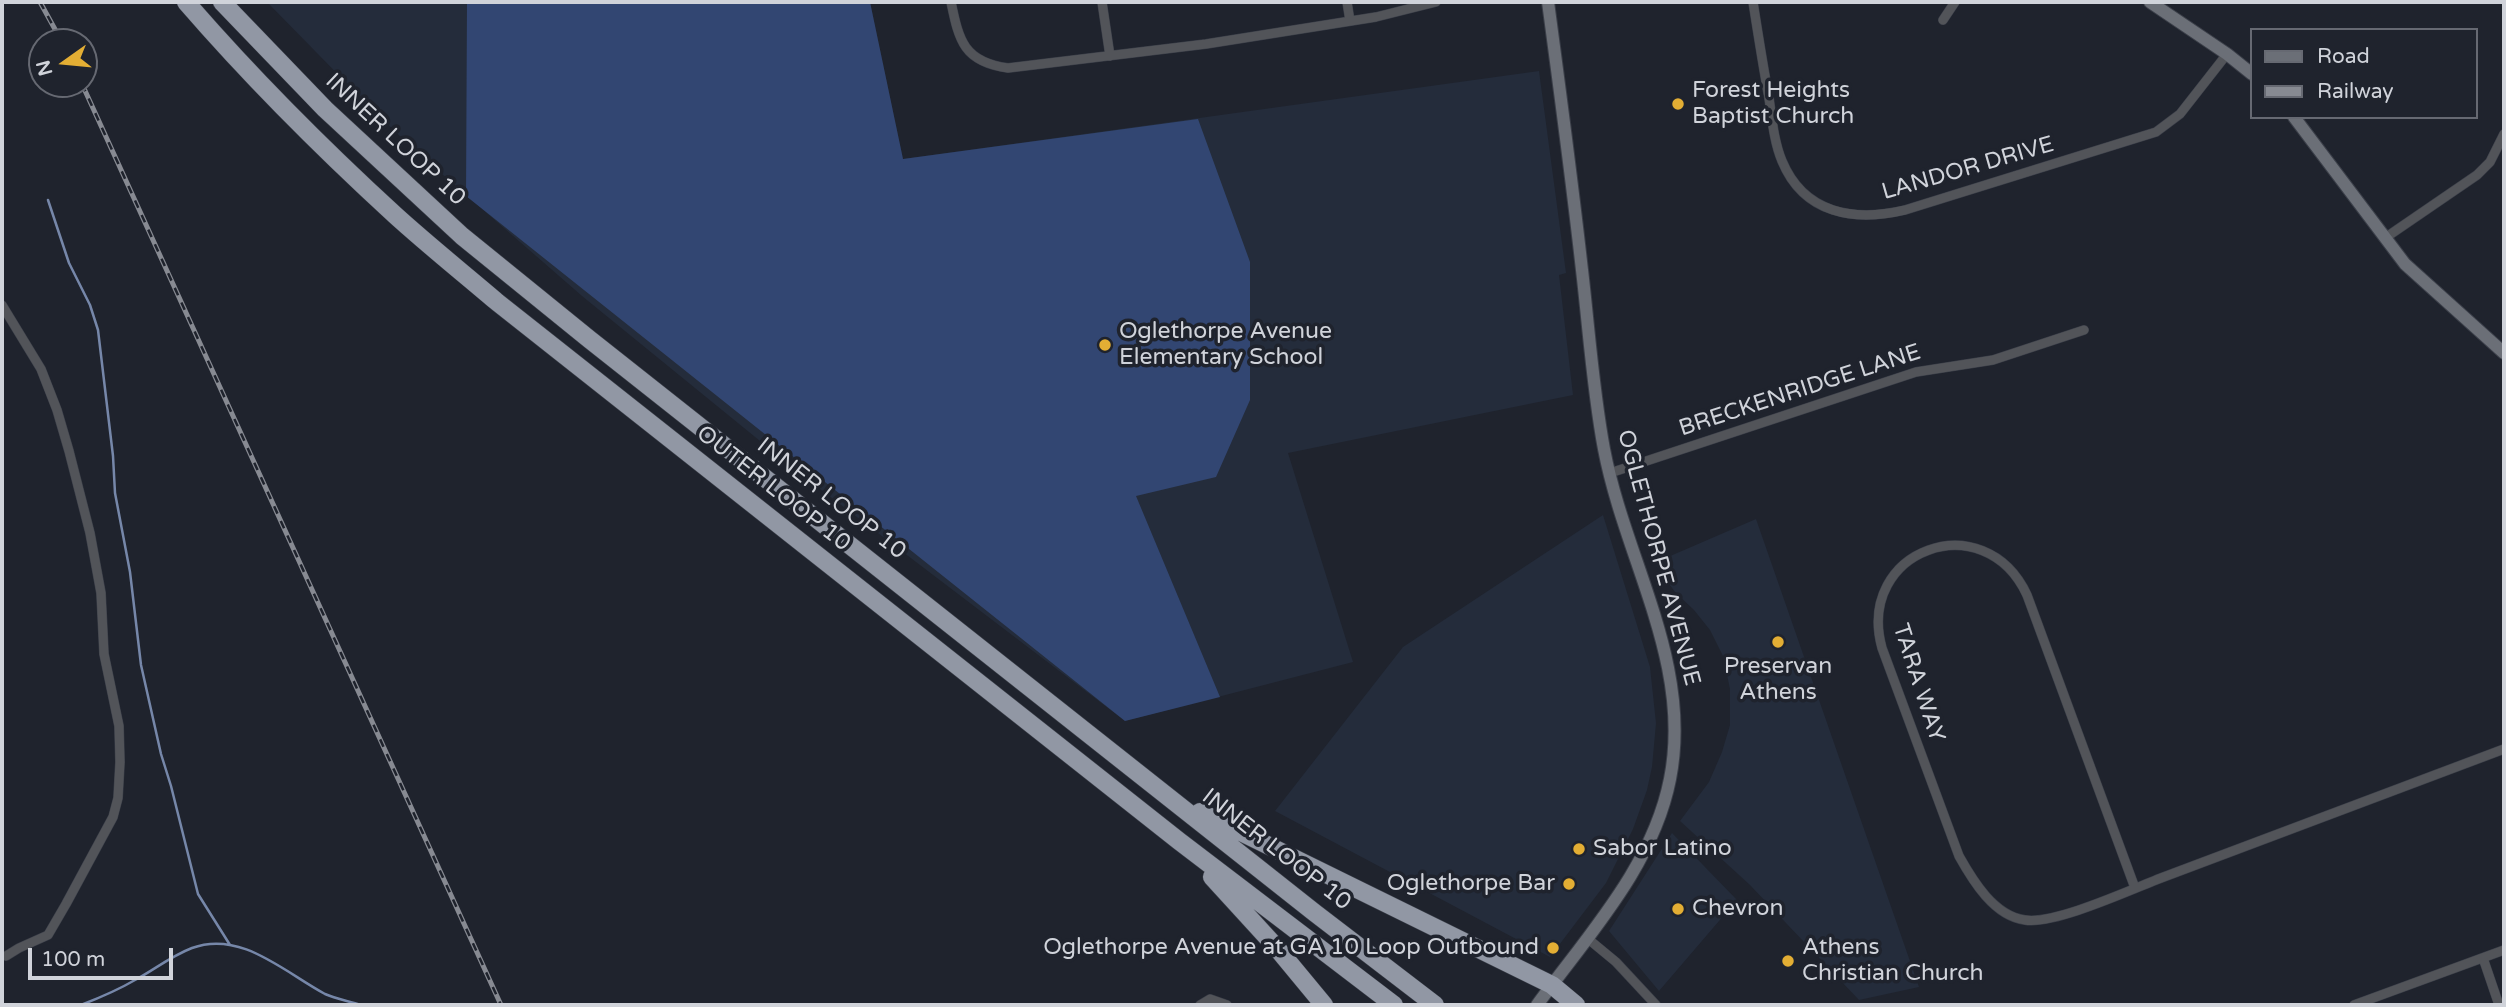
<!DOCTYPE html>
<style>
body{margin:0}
#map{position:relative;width:2506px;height:1007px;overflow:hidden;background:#1f232d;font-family:"Varela Round",sans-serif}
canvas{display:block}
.frame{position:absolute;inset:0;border:4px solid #d0d3da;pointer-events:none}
.legend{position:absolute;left:2250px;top:28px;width:228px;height:91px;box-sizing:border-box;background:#1f232d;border:2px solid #666972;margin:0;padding:9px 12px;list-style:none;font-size:21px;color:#d0d3da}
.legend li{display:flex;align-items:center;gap:14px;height:35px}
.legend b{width:35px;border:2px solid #666972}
.north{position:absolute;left:28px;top:28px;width:70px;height:70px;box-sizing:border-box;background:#1f232d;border:2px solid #666972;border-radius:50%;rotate:255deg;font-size:19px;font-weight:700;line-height:28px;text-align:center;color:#d0d3da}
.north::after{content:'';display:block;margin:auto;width:24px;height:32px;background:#e3ae34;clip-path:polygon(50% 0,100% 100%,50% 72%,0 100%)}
.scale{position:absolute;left:28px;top:948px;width:145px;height:32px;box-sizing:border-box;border:4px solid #d0d3da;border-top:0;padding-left:9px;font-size:21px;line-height:24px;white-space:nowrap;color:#d0d3da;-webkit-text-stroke:5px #1f232d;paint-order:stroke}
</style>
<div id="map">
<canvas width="2506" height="1007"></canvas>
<div class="frame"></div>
<ul class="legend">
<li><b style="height:9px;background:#6b6f77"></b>Road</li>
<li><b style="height:9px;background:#878a92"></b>Railway</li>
</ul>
<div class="north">N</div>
<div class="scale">100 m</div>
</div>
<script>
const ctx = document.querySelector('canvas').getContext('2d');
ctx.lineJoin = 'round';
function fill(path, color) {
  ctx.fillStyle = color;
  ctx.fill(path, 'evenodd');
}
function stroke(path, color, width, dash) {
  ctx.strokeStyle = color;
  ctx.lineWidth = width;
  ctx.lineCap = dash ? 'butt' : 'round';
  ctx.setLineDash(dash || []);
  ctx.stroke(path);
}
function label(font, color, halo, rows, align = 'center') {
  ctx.font = font + ' "Varela Round",sans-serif';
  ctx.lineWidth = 7;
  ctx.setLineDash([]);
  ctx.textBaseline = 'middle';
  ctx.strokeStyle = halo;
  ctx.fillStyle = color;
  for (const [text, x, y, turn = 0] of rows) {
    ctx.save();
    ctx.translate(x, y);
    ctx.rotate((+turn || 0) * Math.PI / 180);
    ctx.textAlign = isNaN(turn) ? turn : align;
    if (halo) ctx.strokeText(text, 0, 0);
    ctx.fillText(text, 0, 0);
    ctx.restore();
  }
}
const built = new Path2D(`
 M267,2H870L903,159L1539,71L1566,273L1559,275L1573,395L1288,453L1353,662L1125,721L803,476L582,296L411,147L363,100Z
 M1603,515L1650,667L1656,723L1652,767L1647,790L1633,829L1606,883L1550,957L1275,811L1403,647Z
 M1756,519L1919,987L1859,1000L1750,885L1680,821L1709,782L1722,752L1730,725V689L1723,656L1710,630L1694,610L1675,592L1654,563Z
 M1672,833L1737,900L1659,991L1609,931Z`);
const forest = new Path2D(`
 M467,2H870L903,159L1198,119L1250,262V400L1216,477L1136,496L1220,697L1125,721L466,196Z`);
const stream = new Path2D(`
 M48,200L69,263L90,305L98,330L113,456L115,493L130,572L141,665L161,754L171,786L198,894L230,945
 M81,1005C99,998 118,990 135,980C154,970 171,956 192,948C241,930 284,972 325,994C336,999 349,1001 361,1005`);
const street = new Path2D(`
 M951,2C959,41 964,62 1008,68L1206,44L1376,17L1436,2
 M1102,2L1110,56
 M1347,2L1350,21
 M1753,2C1758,34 1763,66 1769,98C1772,119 1774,142 1782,161C1804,214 1854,222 1905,210L2156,132L2180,114L2227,54
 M1943,20L1955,2
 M2385,238L2477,175L2490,162L2504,134
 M2,305L41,369L57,410L69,451L90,533L101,593L104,654L119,726L120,762L118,798L113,817L66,904L48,935L19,948L6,956
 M1610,473L1916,372L1993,360L2084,330
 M2135,888L2027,595C1984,503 1855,550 1882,648L1959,856C1973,881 1994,916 2025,920C2054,925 2130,890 2161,878C2276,835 2390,792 2504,749
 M1587,938L1616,962L1656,1005
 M2483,958L2499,1005
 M1200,1005L1210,999L1227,1005
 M2354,1005L2504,950`);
const secondary = new Path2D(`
 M2150,2L2227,54L2252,74
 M2294,117L2405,264L2504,353
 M1537,1005C1588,935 1653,866 1670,779C1693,663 1625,560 1604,449C1593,391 1589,330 1582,270C1572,181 1560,91 1548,2`);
const highway = new Path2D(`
 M186,2C251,77 322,148 395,215C428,245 463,273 497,302L1179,841L1394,1005
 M222,2L325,109L462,236L589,339L1315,913L1435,1005
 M1200,812L1552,985L1576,1005
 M1212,877L1276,947L1324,1005`);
const rail = new Path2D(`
 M40,2L62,42
 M82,84L501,1005`);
const markers = [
 [1678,104,7,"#e3ae34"],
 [1105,345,7,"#e3ae34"],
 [1778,642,7,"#e3ae34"],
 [1579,849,7,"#e3ae34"],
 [1569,884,7,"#e3ae34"],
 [1678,909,7,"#e3ae34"],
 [1553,948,7,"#e3ae34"],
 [1788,961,7,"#e3ae34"]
];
const poiNames = [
 ["Forest Heights",1692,91],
 ["Baptist Church",1692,117],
 ["Oglethorpe Avenue",1119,332],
 ["Elementary School",1119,358],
 ["Preservan",1778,667,"center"],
 ["Athens",1778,693,"center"],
 ["Sabor Latino",1593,849],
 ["Oglethorpe Bar",1555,884,"right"],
 ["Chevron",1692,909],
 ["Oglethorpe Avenue at GA 10 Loop Outbound",1539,948,"right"],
 ["Athens",1802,948],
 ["Christian Church",1802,974]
];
const streetNames = [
 ["INNER LOOP 10",395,140,43],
 ["LANDOR DRIVE",1968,169,-16],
 ["BRECKENRIDGE LANE",1800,391,-18],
 ["OUTER LOOP 10",773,489,38],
 ["INNER LOOP 10",831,499,38],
 ["OGLETHORPE AVENUE",1658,558,75],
 ["TARA WAY",1918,683,72],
 ["INNER LOOP 10",1276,850,38]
];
fill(built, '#242c3b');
fill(forest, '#324672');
stroke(stream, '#7687a9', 2.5);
stroke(street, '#3b3f49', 10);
stroke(secondary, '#3b3f49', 14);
stroke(highway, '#3b3f49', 19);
stroke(street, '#525459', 9);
stroke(secondary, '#6b6f77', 12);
stroke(highway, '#9197a4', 18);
stroke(rail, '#878a92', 5);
stroke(rail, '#1f232d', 2.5, [8]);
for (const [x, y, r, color] of markers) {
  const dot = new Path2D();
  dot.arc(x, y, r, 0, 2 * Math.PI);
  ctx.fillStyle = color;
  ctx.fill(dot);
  stroke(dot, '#1f232d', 2.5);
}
label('23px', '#d0d3da', '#1f232d', poiNames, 'left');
label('23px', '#d0d3da', '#1f232d', streetNames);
</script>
